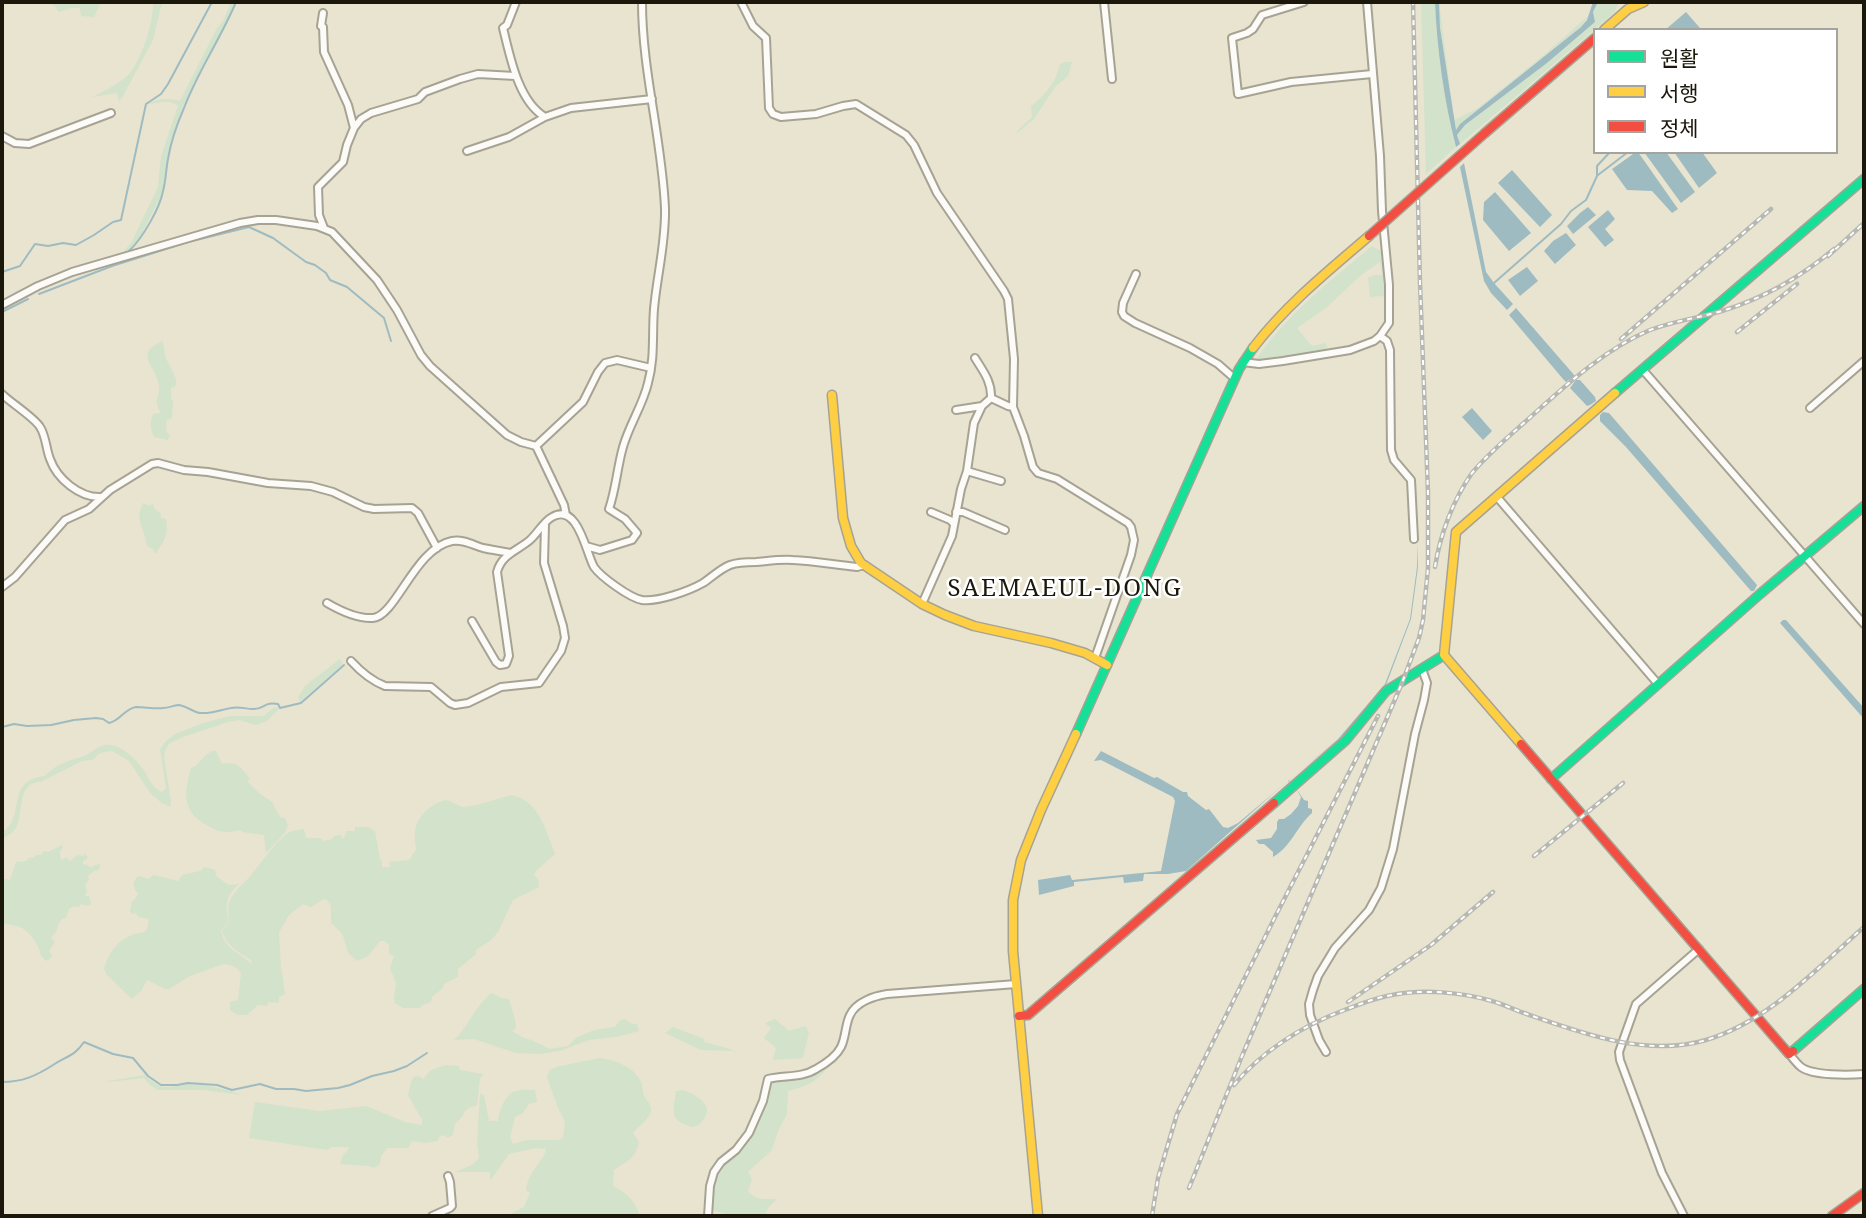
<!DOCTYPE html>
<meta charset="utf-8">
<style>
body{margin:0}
#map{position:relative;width:1866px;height:1218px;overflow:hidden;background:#e8e4d0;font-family:"Noto Serif","Noto Sans KR",serif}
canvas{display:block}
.frame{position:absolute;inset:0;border:4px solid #1b180b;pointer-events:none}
.legend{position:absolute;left:1593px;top:28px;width:245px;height:126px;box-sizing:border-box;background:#fff;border:2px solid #a4a39d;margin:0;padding:9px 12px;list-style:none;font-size:21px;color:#1b180b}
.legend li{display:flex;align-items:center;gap:14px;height:35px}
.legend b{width:35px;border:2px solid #a4a39d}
</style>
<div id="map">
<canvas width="1866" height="1218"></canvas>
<div class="frame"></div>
<ul class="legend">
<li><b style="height:9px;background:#16e098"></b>원활</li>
<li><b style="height:9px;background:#ffcf43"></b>서행</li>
<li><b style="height:9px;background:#f24e42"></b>정체</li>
</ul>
</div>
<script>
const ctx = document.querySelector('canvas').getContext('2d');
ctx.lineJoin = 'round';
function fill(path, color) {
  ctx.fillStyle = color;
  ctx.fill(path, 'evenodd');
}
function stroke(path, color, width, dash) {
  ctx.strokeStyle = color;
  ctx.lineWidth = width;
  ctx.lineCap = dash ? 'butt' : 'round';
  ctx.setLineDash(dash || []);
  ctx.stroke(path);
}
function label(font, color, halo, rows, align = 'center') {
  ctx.font = font + ' "Noto Serif",serif';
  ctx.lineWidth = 5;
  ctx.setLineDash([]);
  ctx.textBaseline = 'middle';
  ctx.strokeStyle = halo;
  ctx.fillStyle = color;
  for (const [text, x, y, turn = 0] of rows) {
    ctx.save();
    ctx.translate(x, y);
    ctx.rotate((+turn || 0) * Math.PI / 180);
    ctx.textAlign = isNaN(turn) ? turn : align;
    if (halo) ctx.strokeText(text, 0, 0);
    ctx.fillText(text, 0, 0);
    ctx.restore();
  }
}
const green = new Path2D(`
 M45,2H101L94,17L81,16L80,8H71L59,12L54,5L44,3Z
 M153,2H162L153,40L122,98L119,102L117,93L92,97C103,92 122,82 129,74C142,59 154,21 153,2Z
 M231,2H235L226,25L202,67L183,106L171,141L162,192L159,200L137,243L126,254L2,303V299C40,278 80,264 122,254L132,241L158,187L161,156L178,106C171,99 156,103 146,105C158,98 167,98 180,101L217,28L223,21Z
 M1421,2H1435C1437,50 1444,101 1456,147L1426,174Z
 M1439,2L1454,120L1478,108L1545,54L1588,16L1581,27L1460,124L1455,131L1440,28Z
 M1598,2H1619L1614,13L1460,144L1457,136L1465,125L1547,63L1595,22L1593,12Z
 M1066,62H1072L1068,76L1055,87L1034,119L1016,134L1019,129L1032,117L1031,106C1045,96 1057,80 1060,64Z
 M1372,246L1383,252L1388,315L1386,324L1377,335L1351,347L1278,359L1255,361C1285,316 1331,280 1372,246ZM1380,262L1382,275H1375L1368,278L1370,297L1384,296C1384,303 1386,312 1384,319C1380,342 1345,346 1327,349L1326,343L1312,346L1297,328L1326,308L1360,276Z
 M163,341L165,356L176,379V386L171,388V399L173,402L172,418L167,420L166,431L170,436L168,440L154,437C150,429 150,422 153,414L161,413C151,398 163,395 158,381C152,362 135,353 163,341Z
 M143,503L150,506L153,503L154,508L161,514V518L166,519C169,534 164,542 155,554L153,549L147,546C145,528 134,521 143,503Z
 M340,659L343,664L300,702L298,697L305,686Z
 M275,707L279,709L267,721L256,725L239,720L228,722L183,737L169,744L166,749L164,757L171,801L170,807L162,803L151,794L129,761L112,751L100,753L92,760L82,761L41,782C16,782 24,813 16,828C13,833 7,836 2,839V832C27,818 4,780 45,776C55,764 70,761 84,756C91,753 96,747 104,745C120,742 137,760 145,772C150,780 152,788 162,792L166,788L160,749L166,741L175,734L203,723L230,716H263Z
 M212,751H216L222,764C236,760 242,768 249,778L248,782L259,793L272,802L280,817L285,818L288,826L285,833L266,853L264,835L243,832L240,830C222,834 219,832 203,823C181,809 185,790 191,768C199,766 202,756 212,751Z
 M511,795C539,800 546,831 555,854L536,871L534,875L538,879L539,887L513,900L498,932L491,940L476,950V954L458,969V977L444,984L443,988L432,997L431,1002L421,1006L420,1008H403L395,1003L394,999L396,983L390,968L394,956L389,954V945L384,941H380L368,956L357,961C344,951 348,949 343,936C341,931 335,927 331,923V906L327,900L324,899L311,907L303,904L289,915L279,932L281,967L285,994L279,997V1003L268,1002L267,1006L258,1005L247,1015H238L230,1010V1002L238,1000L241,973L237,968L229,965L224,964L190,976L169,989H165L147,980L141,991L132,999L107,975L104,969C108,953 118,939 135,934C147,931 137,936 147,930L149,919L138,917L136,913L132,914L130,911L132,901L135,899L138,894C134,888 132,885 136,878L140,876L148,879L154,875L178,881L182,875L200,871L205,867L215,870L216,876L229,885L239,884C234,888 227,897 227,904C225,915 233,920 221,930C225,952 240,951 252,965L251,960C238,951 226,947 222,930C234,921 225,911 230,900C236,888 243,885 251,875C262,862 275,842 288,833C293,830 298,830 304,829L306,838H321L323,841L332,839L334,836L341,835L342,838H344L347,831H355V827H368L375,831L380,859L382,861V867H390L389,862L409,860L416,850C416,845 414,838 415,832C416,817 431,803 446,800L463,807L477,805Z
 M62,845L63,847L60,852L61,860L66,857L70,861L78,855L83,856L86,854L88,858L83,861V864L92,867L100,863L99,870L94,871L88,876L89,880L85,885L87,891L85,896H89L91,904L87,906L81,904L79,907L74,906L69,909L66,918L62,919L58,925L57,930L51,938L55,942L49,951L52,955L51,958L46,961L41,956C40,947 30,931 20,927C14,925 10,925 3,923L2,878L10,880L16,862L26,861L30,857L33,858L36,855H41L44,851L48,852Z
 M492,993L501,998L509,999C511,1008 516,1019 516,1028L512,1031L522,1037L531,1040L550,1049L568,1046L576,1038L594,1030L615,1027L620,1020L625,1019L632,1024H637L639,1031L616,1037L589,1040L560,1051L540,1054L516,1053L474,1039L454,1040C469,1027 475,1005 492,993Z
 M775,1019L789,1031L805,1026L809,1032L803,1058L773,1060L776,1048L764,1038L771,1028L765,1023Z
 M673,1027L704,1039V1042L727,1048L741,1054L733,1051L701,1050L665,1033Z
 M600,1058C616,1060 635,1067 642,1084C643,1088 642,1092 644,1095C646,1101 652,1104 651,1111C650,1118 638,1127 633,1133L639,1142C634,1161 628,1160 614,1170L613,1186C627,1193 635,1201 640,1216H506L524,1207L530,1193L526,1190C529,1169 543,1163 546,1149L536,1148L509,1154L490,1181V1172H455L472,1165L479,1158L477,1143L480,1093L484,1095L489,1121H498C499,1111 505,1094 516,1091C522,1089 530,1090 535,1090L537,1102L529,1104L523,1113L515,1117L510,1137L513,1144L527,1140H559L563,1137L565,1122L558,1108L547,1077L550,1070L556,1067Z
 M834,1058C820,1079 813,1085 788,1091L787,1114L778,1131L772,1150L748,1172L752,1179L748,1191C756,1201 766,1199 777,1199L768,1208L765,1216L725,1214L710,1209C712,1193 713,1179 721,1166L751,1133L765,1103L772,1081L774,1080L809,1075Z
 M446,1065L459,1066L460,1070L483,1074L480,1079L477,1106L470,1107L464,1112L463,1116L455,1124L453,1135L448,1138L443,1135L439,1137L438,1141L425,1143L412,1141L408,1148H387L381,1157L380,1164L374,1168L369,1166L340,1164L343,1155L348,1150L349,1147H332L327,1150L249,1138L255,1102L319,1111L366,1106L405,1122L422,1125V1120L408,1095L411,1082L414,1077L419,1076L423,1079L431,1070Z
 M145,1075C167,1096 169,1083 192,1084C210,1085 225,1089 242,1095L204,1090H157L150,1085L144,1078L108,1082V1081Z
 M683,1090C691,1093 702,1098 706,1106C710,1114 700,1127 692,1127C691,1127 682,1123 681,1123C677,1120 675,1118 674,1114C673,1107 675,1098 676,1091Z`);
const water = new Path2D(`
 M1435,2H1439L1440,28L1456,130L1460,124L1581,27L1587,20L1593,2H1598L1593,12L1595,22L1547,63L1465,125L1457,135L1460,144L1456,147C1444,101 1437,50 1435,2Z
 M1686,12L1700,28L1697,30H1665Z
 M1636,152H1638L1678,209L1672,213L1652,191L1627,190L1612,169Z
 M1644,152H1666L1695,192L1681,203Z
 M1674,152H1702L1717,173L1699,188Z
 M1464,163L1486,272L1494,283L1513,304L1507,310L1491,293L1484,281L1460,167Z
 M1512,170L1552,215L1540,227L1498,183Z
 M1495,192L1531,233L1509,251L1483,220L1484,202Z
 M1588,207L1596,215L1573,234L1567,226L1580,213Z
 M1608,210L1615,219L1605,229L1614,240L1605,247L1588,227Z
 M1566,233L1576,245L1555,264L1544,251L1553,241Z
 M1527,267L1538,281L1520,296L1508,280Z
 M1516,308L1575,376L1566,382L1563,379L1509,315Z
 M1576,380H1580L1595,397L1596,401L1590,405L1587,406L1570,388Z
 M1472,408L1492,431L1483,440L1462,417Z
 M1603,412L1609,413L1757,585L1754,591H1751L1626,447L1600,421V415Z
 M1417,544L1418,567L1411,619L1386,685L1346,733L1289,780L1290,783L1288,781L1274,793L1186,871L1168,874H1144L1143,881L1124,883L1123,877L1074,882V886L1039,895L1038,880L1070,875L1072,880L1161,871L1175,801L1173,797L1101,760L1094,761L1101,751L1154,778L1157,777L1183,792H1187L1188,796L1206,810L1209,809L1223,827L1228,828L1238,823L1338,739L1385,684L1410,619L1417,567Z
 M1783,620H1786L1864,708V719L1780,623Z
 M1295,787L1304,800L1308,801V808L1312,809V813C1297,826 1291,847 1273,857V852L1264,844H1259L1256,840L1271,838L1277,829V822L1279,819H1284L1291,814L1298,806L1301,797Z`);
const stream = new Path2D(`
 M1598,175L1628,152
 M129,251C142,239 160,208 163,191C166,180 166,169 168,159C171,141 177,124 184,108C198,71 221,38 236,2
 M2,272L20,266L35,244L48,246L63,243L76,245L94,235L113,222L121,220L146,104L161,94L168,84L212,2
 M1494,283L1561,224L1571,211L1586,200L1597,176V166L1610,152
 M39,294L112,266L188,242L249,227L273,238L306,262L315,265L326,273L330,280L347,287L384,318L391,341
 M2,312L28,299
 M2,727L14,724L27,726L51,725L74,720L96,718L103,719L109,723C120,721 124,709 136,707C145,707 155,709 163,708C168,708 175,705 179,705C186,706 193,712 200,713C211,714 220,710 231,708C239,706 245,709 253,709C263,710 265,701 278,704L280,708L301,703L344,665
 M2,1082C22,1082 36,1076 53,1065C66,1056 74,1057 84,1042L113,1054L133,1058L148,1076L161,1085H177L188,1083L217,1085L232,1090L260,1084L276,1089H294L306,1091L338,1088L350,1085L372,1076L394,1071L407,1066L427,1053`);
const street = new Path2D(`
 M516,2L507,25L503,28C510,56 518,101 545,117L571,108L652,99
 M741,2L753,26L766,38L769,108L773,114L781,117L816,114L843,106L856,104L906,135L914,145L937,193L1004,291L1008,299L1014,359L1013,407L1024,436L1033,467L1038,473L1057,479L1128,523L1131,527L1134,540L1131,555L1095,658
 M1104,2L1112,79
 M1304,2L1262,15L1253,29L1247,33L1232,38L1238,94L1291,82L1372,74
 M323,13L321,26L323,27L324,52L348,105L354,128L347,145L343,162L318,187L319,215L324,228
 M354,128L361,119L371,113L418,99L425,92L460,79L478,74L515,76
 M2,136L15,143L29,144L111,113
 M467,151L509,137L545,117
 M1136,274L1123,303L1122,312L1124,316L1135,323L1190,348L1218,364L1234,378
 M2,305L38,286L72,272L240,223L258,220H276L317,226L332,232L377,280L397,310L421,355L430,366L507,435L521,442L536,446L564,505L566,515
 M1380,336L1387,341L1390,350L1391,450L1394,460L1411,480L1414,539
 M975,358C983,371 992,382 991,398
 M1243,362L1259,364L1283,361L1350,350L1374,341L1380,336L1389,323V285L1382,211L1380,156L1367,2
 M1643,370L1864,624
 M2,394C11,403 35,418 40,427C46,436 46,449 50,459C57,479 80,498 101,497
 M1810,408L1864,361
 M956,410L982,406
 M536,446L583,402L598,372L605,363L617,360L651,368
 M967,471L1001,481
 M1497,497L1658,684
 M931,512L950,520L954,524
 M956,512H963L1005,530
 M586,546L600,550L632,540L637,533L625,519L609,509C616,489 617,468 623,447C629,425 643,405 648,383C655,358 652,334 654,309C657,275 666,242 665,208C662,139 642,71 642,2
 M2,587L15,577L65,520L89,509L110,490L152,464L158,463L184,470L208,472L268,483L311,486L333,492L364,507L374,509L412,508L418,513L437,548
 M327,603C339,610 358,619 373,618C396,616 415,548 452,541C463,539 473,545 483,548C492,550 501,551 510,553
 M922,604L952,536L961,489L967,471L974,423L982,406L991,398L1008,406L1013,407
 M472,621L496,662L500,665L506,664L509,656L497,572C502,554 517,551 530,540C538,533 543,522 552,517C578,502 586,553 594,567C601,577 630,598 642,600C658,602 689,591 703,583C712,577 720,569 730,565C738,562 747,562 756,562C768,561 781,559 793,560C815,561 836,565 857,567L864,565
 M351,661C361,672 372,681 385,686L431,687L450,703L455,705L468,703L501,687L539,683L561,651L565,638L563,626L544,563L545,525
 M1326,1052L1319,1040L1310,1015L1309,1004L1313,990L1318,976L1335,948L1369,910L1381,888L1393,849L1415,734L1424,700L1427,683L1422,669
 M1789,1054C1793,1058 1797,1064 1801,1067C1813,1076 1849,1075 1864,1074
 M432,1216L450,1208L452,1206L450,1182L448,1176
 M708,1216L710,1186L714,1172L721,1162L736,1150L749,1133L763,1101L768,1079C784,1075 802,1078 816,1069C825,1064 836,1057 841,1047C846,1037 845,1025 850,1015C856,1002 874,996 887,994L1016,984
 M1684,1216L1662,1173L1620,1060L1619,1052L1636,1004L1699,949`);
const fast = new Path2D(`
 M1615,393L1864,179
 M1076,734L1239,369L1253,348
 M1551,779L1760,594L1864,506
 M1274,803L1346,740L1386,691L1444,655
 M1793,1051L1864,989`);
const slow = new Path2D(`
 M1604,30L1628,9L1644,2
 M1253,348C1286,305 1328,271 1369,236
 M832,395L843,518L851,546L861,563L922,604L945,615L974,626L1051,643L1085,653L1107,665
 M1521,744L1444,655L1456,532L1615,393
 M1038,1216L1013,951V900L1021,860L1041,810L1076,734`);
const jam = new Path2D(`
 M1485,133L1595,38
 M1521,744L1789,1054L1793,1051
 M1019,1016L1028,1015L1274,803
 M1832,1216L1864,1193`);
const rail = new Path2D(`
 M1828,256L1864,223
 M1737,332L1797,284
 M1621,339L1771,209
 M1435,567C1440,535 1453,500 1472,473C1488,454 1507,438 1526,421C1564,387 1603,350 1650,330C1674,321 1698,318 1722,311C1764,298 1801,277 1834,249
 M1534,856L1623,783
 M1348,1002L1431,945L1493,892
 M1234,1085C1261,1052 1302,1026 1342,1011C1358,1005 1374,998 1392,995C1423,989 1461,992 1492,1001C1502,1004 1511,1008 1521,1012C1579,1032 1645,1058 1706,1040C1769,1021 1816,969 1864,927
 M1189,1188L1242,1056L1402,683L1419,638L1423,620L1428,568V493L1420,283L1413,2
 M1152,1216L1158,1178L1177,1114L1275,917L1378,716`);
const jamBridge = new Path2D(`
 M1369,236L1485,133`);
const quarterNames = [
 ["SAEMAEUL-DONG",1065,589]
];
fill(green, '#d3e2cb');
fill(water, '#9ebbc1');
stroke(stream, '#9ebbc1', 2);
stroke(street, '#a7a394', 10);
stroke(fast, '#a7a394', 11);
stroke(slow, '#a7a394', 11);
stroke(jam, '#a7a394', 11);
stroke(street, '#fcfbf8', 6);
stroke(fast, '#16e098', 8);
stroke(slow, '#ffcf43', 8);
stroke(jam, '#f24e42', 8);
stroke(rail, '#b8b8b3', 4.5);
stroke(rail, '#fff', 2, [5]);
stroke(jamBridge, '#a7a394', 11, []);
stroke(jamBridge, '#f24e42', 8);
ctx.letterSpacing = '2px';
label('24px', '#1b180b', '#fff', quarterNames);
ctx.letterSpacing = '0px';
</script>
